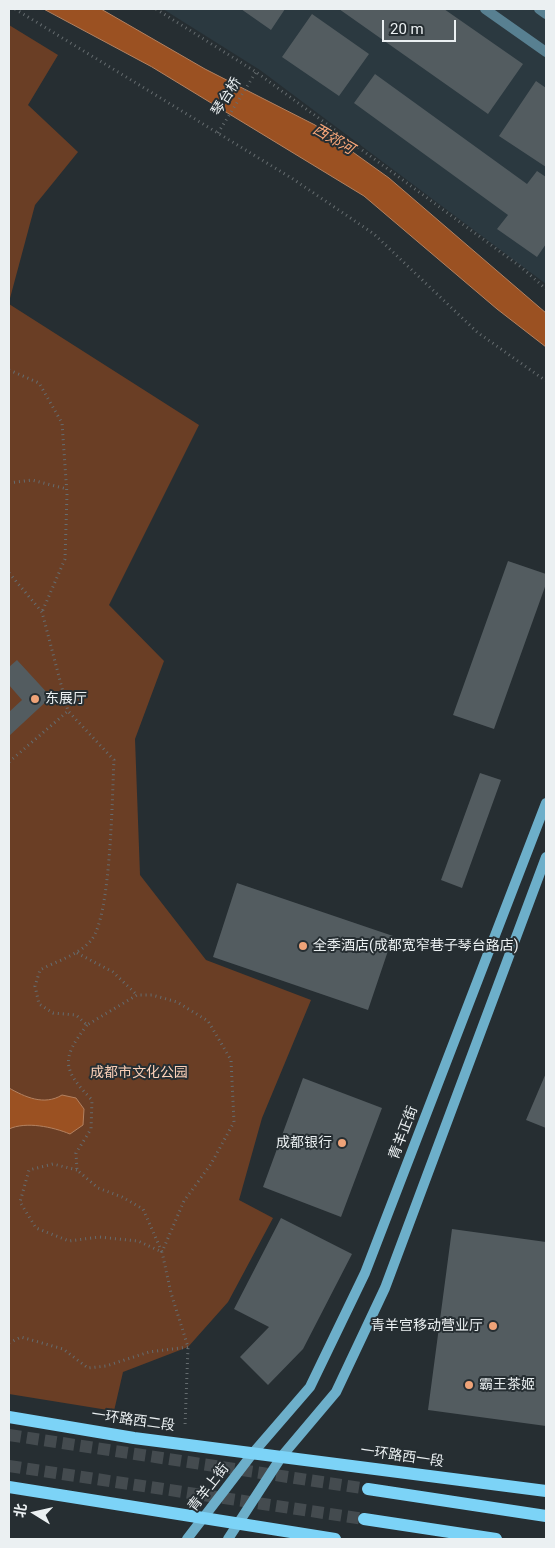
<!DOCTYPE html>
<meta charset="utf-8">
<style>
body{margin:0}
#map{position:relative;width:555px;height:1548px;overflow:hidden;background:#262e32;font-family:Roboto,"Noto Sans SC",sans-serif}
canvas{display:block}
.frame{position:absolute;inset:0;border:10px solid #ebf0f2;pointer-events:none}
.north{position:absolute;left:10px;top:1488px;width:50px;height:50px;-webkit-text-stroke:4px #262e32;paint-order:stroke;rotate:280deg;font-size:14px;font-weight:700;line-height:20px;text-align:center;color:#ebf0f2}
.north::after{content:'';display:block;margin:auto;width:18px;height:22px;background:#ebf0f2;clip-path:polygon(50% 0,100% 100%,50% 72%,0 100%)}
.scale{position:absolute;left:382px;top:20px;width:74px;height:22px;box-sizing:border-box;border:2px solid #ebf0f2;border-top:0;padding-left:6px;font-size:15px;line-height:18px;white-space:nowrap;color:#ebf0f2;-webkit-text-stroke:4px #262e32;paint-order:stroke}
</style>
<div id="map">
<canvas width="555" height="1548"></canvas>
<div class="frame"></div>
<div class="north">北</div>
<div class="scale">20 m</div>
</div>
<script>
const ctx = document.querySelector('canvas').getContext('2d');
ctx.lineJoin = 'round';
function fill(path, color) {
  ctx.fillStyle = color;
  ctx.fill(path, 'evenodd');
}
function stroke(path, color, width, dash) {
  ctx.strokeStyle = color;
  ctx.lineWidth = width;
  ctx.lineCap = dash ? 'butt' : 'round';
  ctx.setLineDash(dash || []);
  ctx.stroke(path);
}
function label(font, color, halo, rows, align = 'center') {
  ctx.font = font + ' Roboto,"Noto Sans SC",sans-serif';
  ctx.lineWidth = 4;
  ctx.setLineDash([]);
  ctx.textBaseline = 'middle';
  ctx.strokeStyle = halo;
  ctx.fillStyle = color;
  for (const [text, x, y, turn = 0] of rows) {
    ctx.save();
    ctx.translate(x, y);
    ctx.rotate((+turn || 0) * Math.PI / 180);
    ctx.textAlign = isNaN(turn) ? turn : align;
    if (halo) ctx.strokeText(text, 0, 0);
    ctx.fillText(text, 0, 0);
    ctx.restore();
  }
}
const built = new Path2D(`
 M163,9H546V284L260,70Z`);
const green = new Path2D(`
 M9,25L58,55L28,105L78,152L35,205L9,302Z
 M9,304L199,425L109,605L164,661L135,739L140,875L206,960L311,1000L262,1118L239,1200L273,1218L228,1302L188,1347L123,1372L114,1411L9,1394Z`);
const water = new Path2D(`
 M44,9H101L205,69L315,125L389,178L546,313V347L497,309L364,196L152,67Z
 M9,1088C25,1097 44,1106 62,1095L76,1098L84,1109L83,1125L70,1134C53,1127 26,1121 9,1129Z`);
const building = new Path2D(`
 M241,9H285L271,30Z
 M339,9H444L523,64L488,114Z
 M312,14L369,54L339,96L282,57Z
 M375,74L527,184L537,171L546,177V244L537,257L497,229L508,215L354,103Z
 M536,81L546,88V167L499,136Z
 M508,561L546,574V584L494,729L453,715Z
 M17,660L51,697L9,736V712L22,700L9,685V667Z
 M480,773L501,780L462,888L441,880Z
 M237,883L393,936L368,1010L213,957Z
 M546,1073V1128L526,1120Z
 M303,1078L382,1108L341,1217L263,1187Z
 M281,1218L352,1254L303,1349L268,1385L240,1357L269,1327L234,1309Z
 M452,1229L546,1242V1426L428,1410Z`);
const primaryTunnel = new Path2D(`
 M9,1435L368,1489
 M9,1466L364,1519`);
const path = new Path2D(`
 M15,9L293,179L374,234L477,332L546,381
 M156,9L256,72L521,267L546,289
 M218,133L256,72
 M9,370L39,383L62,423L67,494L65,559L42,612
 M9,483L32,480L67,489
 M9,573L42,612L68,711L114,760C112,797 111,914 92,939C80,955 56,961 40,970L35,986L39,1004L53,1013L76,1015L87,1025L137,995H152L177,1002L208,1021L231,1060L234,1122L211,1164L184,1201L162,1252L171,1293L188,1347L185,1426
 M9,762L68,711
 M77,953L113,972L137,995
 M87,1025C61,1059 62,1069 92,1100L91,1129L76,1153L77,1170L98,1188L122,1197L143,1209L162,1252
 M77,1170L53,1164L29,1170L20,1202L36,1228L69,1241L99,1237L138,1241L162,1252
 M9,1343L21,1337L63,1349L88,1368L106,1366L149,1352L188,1347`);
const minor = new Path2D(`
 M485,9L546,52
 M539,9L546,14`);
const secondary = new Path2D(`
 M187,1539L253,1453L310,1387L365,1273L546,803
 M228,1539L282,1456L336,1392L385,1288L546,857`);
const primary = new Path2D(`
 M9,1417L134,1438L546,1491
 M9,1487L335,1539
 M368,1489L546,1516
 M364,1519L496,1539`);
const markers = [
 [35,699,5,"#efa378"],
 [303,946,5,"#efa378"],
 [342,1143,5,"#efa378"],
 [493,1326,5,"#efa378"],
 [469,1385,5,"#efa378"]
];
const streetNames = [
 ["琴台桥",227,97,-58],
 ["青羊正街",404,1133,-69],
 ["一环路西二段",133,1421,8],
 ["一环路西一段",402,1457,8],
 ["青羊上街",209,1488,-52]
];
const poiNames = [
 ["东展厅",45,699],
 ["全季酒店(成都宽窄巷子琴台路店)",313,946],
 ["成都银行",332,1143,"right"],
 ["青羊宫移动营业厅",483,1326,"right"],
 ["霸王茶姬",479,1385]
];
const parkNames = [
 ["成都市文化公园",139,1073]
];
const waterNames = [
 ["西郊河",333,140,30]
];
fill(built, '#2b3940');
fill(green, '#6a3e25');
fill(water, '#9b5122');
stroke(water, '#b38160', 1);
fill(building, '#535c60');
stroke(primaryTunnel, '#444b4f', 12, [12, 6]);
stroke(path, '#656c6f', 3, [1, 4]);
stroke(minor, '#588091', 10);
stroke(secondary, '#6dafca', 10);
stroke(primary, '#7cd3f7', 12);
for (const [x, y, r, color] of markers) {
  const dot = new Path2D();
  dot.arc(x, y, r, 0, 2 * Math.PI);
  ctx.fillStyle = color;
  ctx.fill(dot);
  stroke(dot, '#262e32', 2);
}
label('14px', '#ebf0f2', '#262e32', streetNames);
label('14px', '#ebf0f2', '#262e32', poiNames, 'left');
label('14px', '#fbd0b8', '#262e32', parkNames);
label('italic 15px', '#fba87a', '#262e32', waterNames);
</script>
